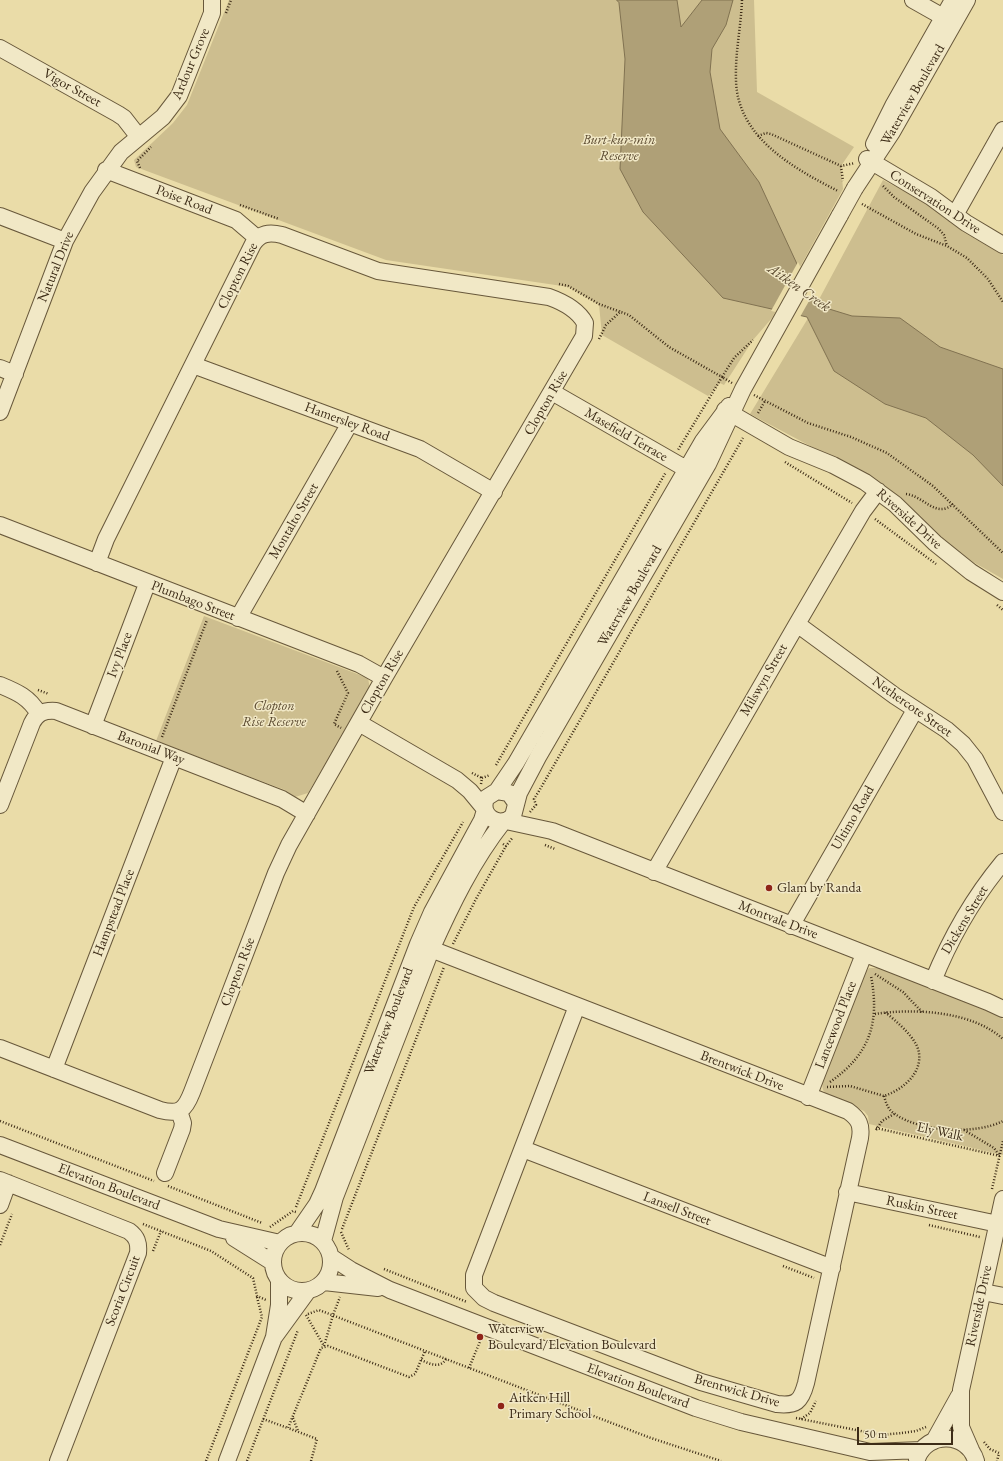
<!DOCTYPE html>
<style>
body{margin:0}
#map{position:relative;width:1003px;height:1461px;overflow:hidden;background:#eadca8;font-family:"EB Garamond",serif}
canvas{display:block}
.scale{position:absolute;left:857px;top:1427px;width:96px;height:18px;box-sizing:border-box;border:2px solid #3d2c17;border-top:0;padding-left:5px;font-size:12px;line-height:14px;white-space:nowrap;color:#3d2c17;-webkit-text-stroke:3px #f1e8c6;paint-order:stroke}
</style>
<div id="map">
<canvas width="1003" height="1461"></canvas>
<div class="scale">50 m</div>
</div>
<script>
const ctx = document.querySelector('canvas').getContext('2d');
ctx.lineJoin = 'round';
function fill(path, color) {
  ctx.fillStyle = color;
  ctx.fill(path, 'evenodd');
}
function stroke(path, color, width, dash) {
  ctx.strokeStyle = color;
  ctx.lineWidth = width;
  ctx.lineCap = dash ? 'butt' : 'round';
  ctx.setLineDash(dash || []);
  ctx.stroke(path);
}
function label(font, color, halo, rows, align = 'center') {
  ctx.font = font + ' "EB Garamond",serif';
  ctx.lineWidth = 3;
  ctx.setLineDash([]);
  ctx.textBaseline = 'middle';
  ctx.strokeStyle = halo;
  ctx.fillStyle = color;
  for (const [text, x, y, turn = 0] of rows) {
    ctx.save();
    ctx.translate(x, y);
    ctx.rotate((+turn || 0) * Math.PI / 180);
    ctx.textAlign = isNaN(turn) ? turn : align;
    if (halo) ctx.strokeText(text, 0, 0);
    ctx.fillText(text, 0, 0);
    ctx.restore();
  }
}
const green = new Path2D(`
 M229,0H754L757,92L854,147L841,166L843,189L772,318L753,340L724,385L720,383L708,396L602,335L599,305L569,287L386,260L136,167L134,160L173,123L187,105Z
 M883,180L934,207L963,232L1003,255V579L973,562L930,529L878,482L750,414L816,305Z
 M204,616L368,678L370,689L308,793L295,797L285,790L156,741Z
 M869,968H880L984,1009L1003,1019V1155L869,1124L868,1116L864,1111L827,1095L823,1090L822,1083L860,979Z`);
const water = new Path2D(`
 M617,0H677L681,27L702,0H733L726,25L712,49L710,72L720,129L759,182L816,305L852,316L900,318L940,347L1003,369V486L973,455L926,418L885,404L834,371L807,317L723,298L643,212L620,169L625,59L619,3Z`);
const pier = new Path2D(`
 M798,262L813,294L800,317L771,311Z`);
const path = new Path2D(`
 M742,0C741,27 735,53 736,80C737,137 793,168 838,191
 M226,13L231,0
 M758,136L766,133L771,134L841,166L855,163
 M841,166L843,181
 M140,168L137,161L151,147
 M883,186L894,197L939,229L944,235L947,246
 M862,204L916,234L947,246L967,258L988,279L1003,302
 M240,205L279,219
 M559,284L568,286L599,304L629,315L669,347L722,377L678,450
 M599,339L606,325L621,311
 M732,383L722,377L734,358L753,340
 M754,395L808,423L851,437L887,453L933,486L1003,553
 M758,413L765,401
 M785,462L852,503
 M906,494C924,496 936,519 953,504
 M875,519L936,564
 M997,605L1003,610
 M337,671L348,693L334,724L341,728
 M38,690L49,694
 M162,737L207,620
 M496,765L666,472
 M472,773L482,778
 M481,784L482,778L490,775
 M530,812L536,805L534,799L539,791L743,438
 M503,844L506,846L513,837
 M545,845L555,849
 M453,944L476,899L506,846
 M875,974L903,992L922,1012
 M875,1014C914,1008 972,1011 1003,1039
 M830,1082C870,1054 880,1023 871,976
 M827,1087L850,1086L884,1096C902,1090 922,1074 919,1053C917,1038 896,1021 885,1012
 M884,1096C886,1103 888,1110 895,1114C920,1132 976,1135 1003,1121
 M0,1121L154,1181
 M876,1128L1000,1156
 M876,1130L882,1121L894,1114
 M964,1130L994,1148L999,1155
 M168,1186L262,1223
 M992,1189L1003,1141
 M296,1207L414,907L463,822
 M143,1224L211,1251L253,1278L257,1296L266,1300
 M929,1225L980,1237
 M270,1227L293,1211L296,1212
 M342,1229L444,967
 M341,1232L349,1250
 M0,1245L12,1214
 M153,1251L161,1231
 M783,1266L814,1278
 M384,1269L467,1302
 M308,1314L319,1310L648,1437L721,1461
 M306,1315L324,1346L333,1315L340,1297
 M421,1360C430,1364 440,1369 446,1359
 M469,1368L481,1339
 M293,1418L298,1431
 M796,1418L881,1435L902,1433
 M263,1419L288,1428
 M801,1419L810,1413L816,1401
 M902,1433L916,1431L926,1427
 M984,1442L990,1449L999,1453L997,1461
 M206,1461L262,1317L257,1297
 M247,1461L298,1330
 M311,1461L317,1439L288,1428L321,1348L328,1346L409,1377L415,1374L425,1351`);
const minor = new Path2D(`
 M913,0L952,22
 M0,48L118,114L124,118L138,136
 M874,144L893,106L953,0
 M867,159L931,197L966,223L1003,245
 M106,170L236,220L257,238
 M855,188L892,132L967,0
 M955,215L1003,130
 M0,216L65,241
 M193,365L420,449L494,492
 M0,368L15,374
 M552,392L695,474
 M725,410L789,447L833,465L865,482L895,504L935,543L971,572L1003,592
 M0,412L65,241L92,192L121,152L163,117L179,96L212,13V0
 M0,525L359,664L384,678
 M238,618L350,423
 M797,624L895,696L947,730L963,744L975,759L1003,812
 M0,685C17,692 29,697 39,714
 M359,723L457,780L470,791L484,808
 M93,726L147,584
 M497,791L516,763L703,441L729,406
 M516,803L509,793L497,791L486,798C479,816 499,829 513,816L519,793L538,757L708,464L743,389L840,215
 M0,805L32,723C37,713 44,710 56,711L282,799L307,814
 M506,821L552,831L988,1002L1003,1009
 M654,872L797,624L863,511L878,491
 M791,926L915,710
 M418,944L848,1111C859,1119 862,1125 860,1138L806,1383C801,1402 796,1406 777,1404L701,1382L494,1303L484,1298L474,1288V1275L577,1006
 M933,981C950,939 974,897 1003,862
 M0,1048L160,1110C180,1115 185,1110 192,1092L276,873L289,845L384,678L584,336L585,323C578,310 563,302 549,297L378,271L282,235C269,232 260,233 253,244L106,539L97,563
 M54,1069L174,757
 M808,1097L864,954
 M0,1145L219,1229L280,1243
 M523,1149L832,1268
 M165,1173L182,1129L183,1123L179,1111
 M0,1180L129,1231C137,1237 139,1243 138,1253L58,1461
 M847,1192L998,1224
 M0,1205L8,1183
 M273 1262a29 29 0 1 1 58 0a29 29 0 1 1-58 0Z
 M297,1233L317,1204L323,1191L418,944L432,912L482,820L485,810
 M234,1238L272,1262
 M323,1241L335,1197L431,950C451,905 473,860 503,822
 M331,1257L351,1270L390,1290L696,1408L741,1422L870,1452L922,1450
 M324,1282L378,1288
 M983,1292L1003,1296
 M275,1336L307,1292
 M934,1441L959,1396
 M971,1450L961,1427V1390L1003,1199
 M917,1459C926,1431 968,1432 976,1461
 M227,1461L274,1337L279,1305V1281`);
const minorBridge = new Path2D(`
 M840,215L855,188`);
const markers = [
 [769,888,4,"#8f2418"],
 [480,1337,4,"#8f2418"],
 [501,1406,4,"#8f2418"]
];
const streetNames = [
 ["Ardour Grove",191,64,-67],
 ["Vigor Street",72,88,29],
 ["Waterview Boulevard",913,95,-60],
 ["Poise Road",184,200,21],
 ["Conservation Drive",935,202,33],
 ["Natural Drive",56,267,-68],
 ["Clopton Rise",238,276,-63],
 ["Clopton Rise",546,403,-60],
 ["Hamersley Road",347,422,20],
 ["Masefield Terrace",626,435,30],
 ["Riverside Drive",909,519,42],
 ["Montalto Street",294,521,-60],
 ["Waterview Boulevard",630,596,-60],
 ["Plumbago Street",193,601,21],
 ["Ivy Place",120,655,-69],
 ["Milswyn Street",764,680,-60],
 ["Clopton Rise",382,682,-60],
 ["Nethercote Street",912,707,35],
 ["Baronial Way",151,748,21],
 ["Ultimo Road",853,818,-60],
 ["Hampstead Place",114,913,-69],
 ["Montvale Drive",778,920,21],
 ["Dickens Street",965,920,-59],
 ["Clopton Rise",238,972,-69],
 ["Waterview Boulevard",389,1021,-69],
 ["Lancewood Place",836,1025,-69],
 ["Brentwick Drive",742,1071,21],
 ["Ely Walk",940,1132,12],
 ["Elevation Boulevard",109,1187,21],
 ["Ruskin Street",922,1208,12],
 ["Lansell Street",677,1209,21],
 ["Scoria Circuit",123,1291,-69],
 ["Riverside Drive",979,1306,-78],
 ["Elevation Boulevard",638,1386,20],
 ["Brentwick Drive",737,1391,16]
];
const parkNames = [
 ["Burt-kur-min",619,140],
 ["Reserve",619,156],
 ["Clopton",274,706],
 ["Rise Reserve",274,722]
];
const poiNames = [
 ["Glam by Randa",777,888],
 ["Waterview",488,1329],
 ["Boulevard/Elevation Boulevard",488,1345],
 ["Aitken Hill",509,1398],
 ["Primary School",509,1414]
];
const waterNames = [
 ["Aitken Creek",799,288,35]
];
fill(green, '#cdbe8f');
fill(water, '#afa077');
stroke(water, '#817251', 1);
fill(pier, '#eadca8');
stroke(minor, '#68583b', 18);
stroke(path, '#3d2c17', 2.5, [1, 2]);
stroke(minor, '#f1e8c6', 16);
stroke(minorBridge, '#68583b', 18, []);
stroke(minorBridge, '#f1e8c6', 16);
for (const [x, y, r, color] of markers) {
  const dot = new Path2D();
  dot.arc(x, y, r, 0, 2 * Math.PI);
  ctx.fillStyle = color;
  ctx.fill(dot);
  stroke(dot, '#f1e8c6', 1.5);
}
label('14px', '#3d2c17', '#f1e8c6', streetNames);
label('italic 14px', '#5a492f', '#f1e8c6', parkNames);
label('14px', '#3d2c17', '#f1e8c6', poiNames, 'left');
label('italic 15px', '#5a492f', '#f1e8c6', waterNames);
</script>
